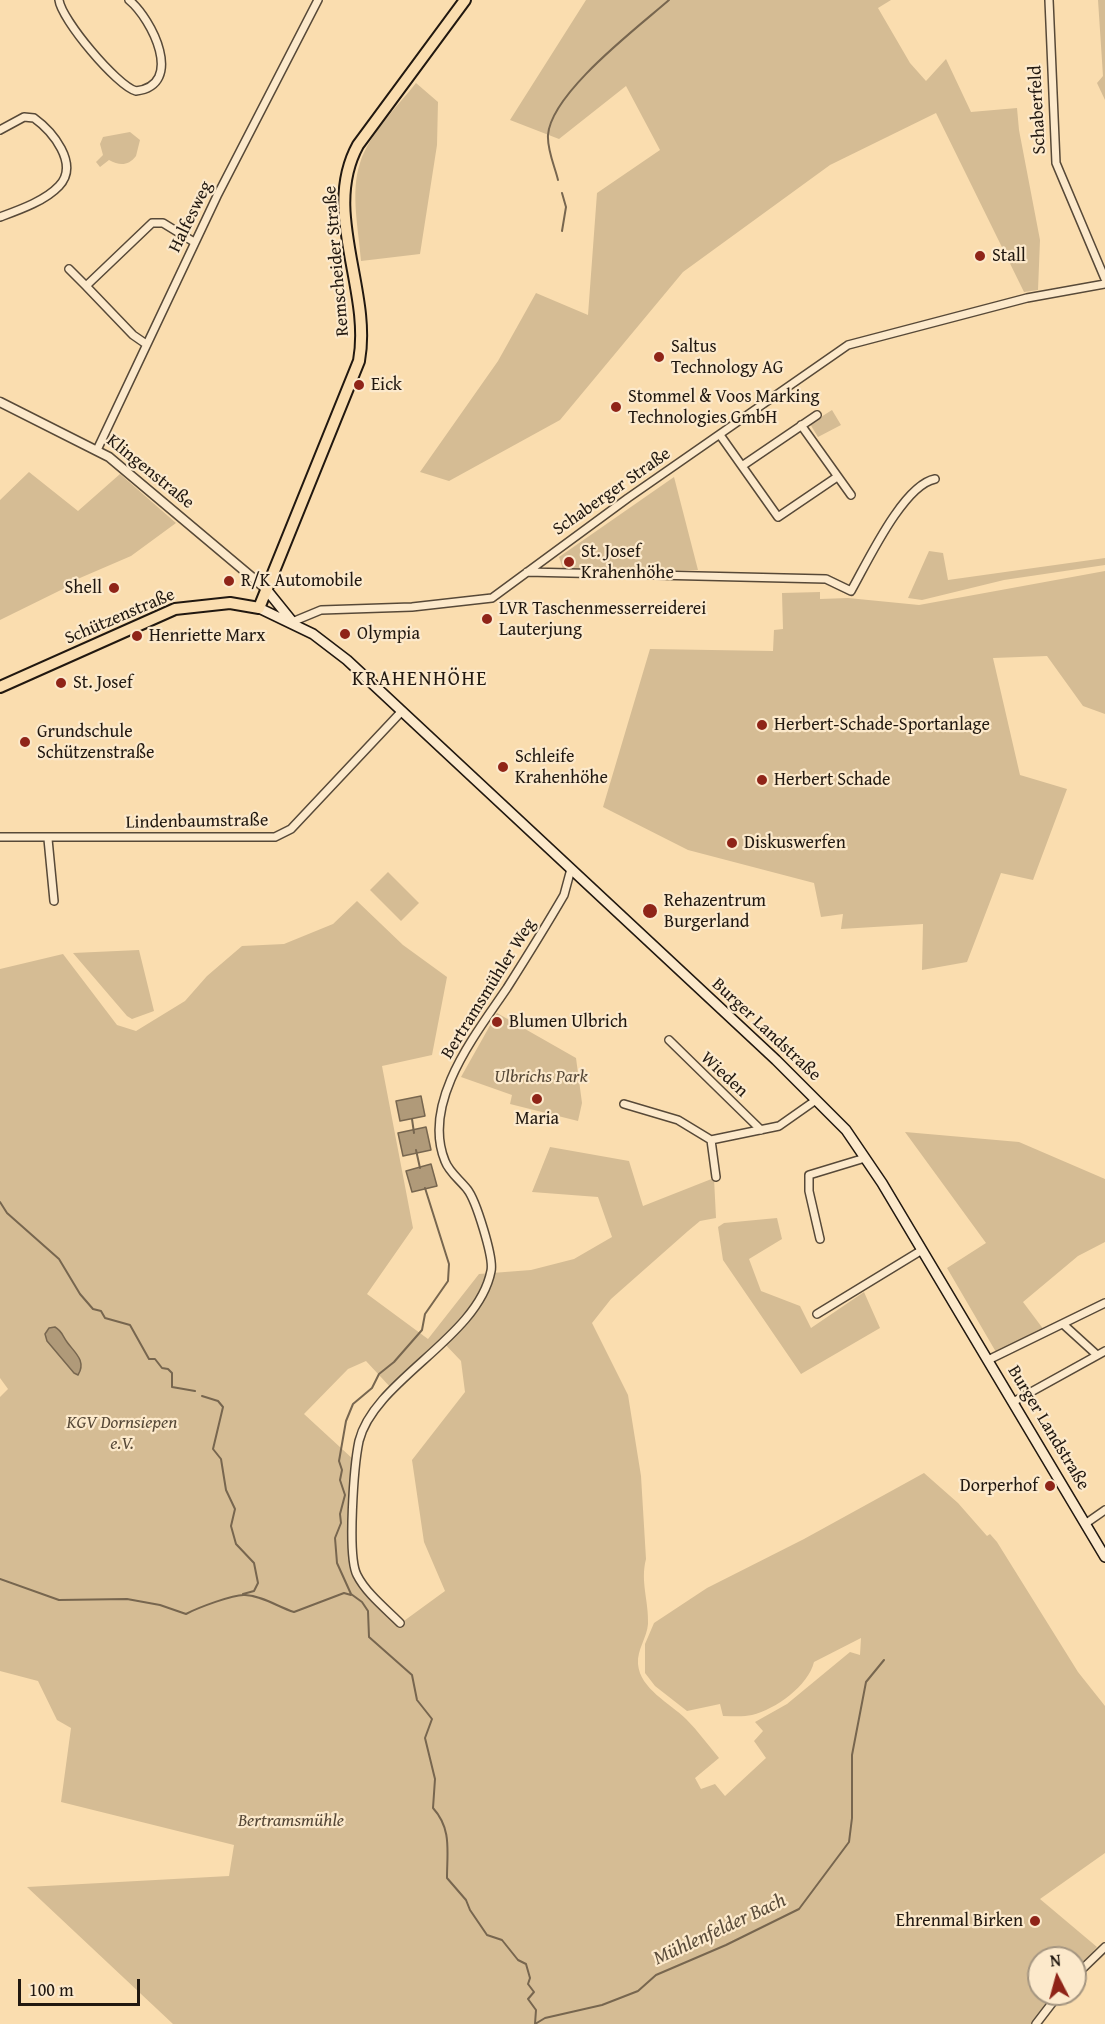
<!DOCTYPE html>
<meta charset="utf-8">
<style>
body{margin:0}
#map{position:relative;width:1105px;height:2024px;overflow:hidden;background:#faddaf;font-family:"Gentium Book Plus",serif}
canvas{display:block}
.north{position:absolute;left:1027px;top:1946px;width:60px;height:60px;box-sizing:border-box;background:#fce9cb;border:2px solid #a49580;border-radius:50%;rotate:354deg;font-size:16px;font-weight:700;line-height:24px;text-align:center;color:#211810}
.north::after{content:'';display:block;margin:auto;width:21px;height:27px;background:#8f2418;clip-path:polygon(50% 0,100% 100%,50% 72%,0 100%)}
.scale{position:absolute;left:18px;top:1979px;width:122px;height:27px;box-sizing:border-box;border:3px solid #211810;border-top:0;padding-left:8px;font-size:18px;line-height:21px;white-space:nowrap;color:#211810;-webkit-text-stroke:4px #fce9cb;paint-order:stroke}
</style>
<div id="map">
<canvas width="1105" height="2024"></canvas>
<div class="north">N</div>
<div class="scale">100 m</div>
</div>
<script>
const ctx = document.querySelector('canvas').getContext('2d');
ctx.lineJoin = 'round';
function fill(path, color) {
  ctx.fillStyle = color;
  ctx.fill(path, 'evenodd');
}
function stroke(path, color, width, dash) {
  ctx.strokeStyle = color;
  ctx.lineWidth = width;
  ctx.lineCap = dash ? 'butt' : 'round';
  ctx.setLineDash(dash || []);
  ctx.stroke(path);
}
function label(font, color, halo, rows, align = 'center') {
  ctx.font = font + ' "Gentium Book Plus",serif';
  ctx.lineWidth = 4.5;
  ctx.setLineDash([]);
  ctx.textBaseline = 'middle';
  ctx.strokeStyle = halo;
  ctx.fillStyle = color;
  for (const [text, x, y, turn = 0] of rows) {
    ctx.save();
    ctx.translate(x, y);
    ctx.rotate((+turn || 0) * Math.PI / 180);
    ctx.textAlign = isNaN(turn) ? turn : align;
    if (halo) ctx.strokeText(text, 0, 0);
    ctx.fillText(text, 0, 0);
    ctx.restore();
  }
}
const green = new Path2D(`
 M586,0H891L878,8L910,63L926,81L946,59L971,112L1017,108L1019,130L1040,240L1038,290L1024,292L936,113L830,165L683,272L560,420L449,481L420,472L498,361L536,293L588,315L597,193L660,150L626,86L559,139L510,120Z
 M1098,0H1105V100L1097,83L1103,76Z
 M416,83L438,102L437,145L420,254L361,261C359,231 350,193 360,163C369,134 397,107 416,83Z
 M130,132L140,140L136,156C128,166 120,166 109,160L100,167L96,162L103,155L100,144L103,137Z
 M832,410L841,425L818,437L810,424Z
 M29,472L78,511L120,474L176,523L131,556L66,584L67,587L0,620V500Z
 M674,477L698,570L564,572L559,557Z
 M929,551L943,553L948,580L1105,558V565L1004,580L922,600L908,598Z
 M1105,571V714L1083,706L1047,656L993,658L1020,775L1067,789L1033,880L1001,873L967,962L922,970L923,924L841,929L843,914L821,917L814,883L688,850L603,807L650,649L773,651L774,630L783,629L782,593L820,592V599L848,598L919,605Z
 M388,872L419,903L401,921L370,890Z
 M357,901L403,945L447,977L432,1055L382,1066L413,1228L367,1294L428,1339L479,1274L531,1270L574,1259L612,1237L598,1197L532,1192L550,1147L629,1161L643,1206L714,1178L716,1218L700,1221L688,1231L611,1299L592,1323L628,1395L641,1476L646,1559C640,1582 649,1601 648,1624C647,1638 637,1649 638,1664C640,1689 670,1703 686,1719C698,1731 708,1745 719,1758L695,1778L701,1789L715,1784L725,1796L766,1758L754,1741L763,1731L755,1722L787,1704L850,1652L860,1655L861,1638L814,1662C808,1686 776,1709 752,1715C743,1717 733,1716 723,1716L720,1704L687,1711L655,1686L645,1673V1644L654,1623L707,1588L804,1539L924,1473L958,1503L987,1536L990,1534L997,1542L1078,1672L1105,1706V1853L1040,1899L1097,1947L1075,1973V1958H1039V1994H1057L1031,2024H173L27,1887L229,1876L234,1845L61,1802L71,1728L57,1720L38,1681L0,1671V1397L8,1389L0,1378V969L63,954L117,1025L136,1031L185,1001L207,976L242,946L284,944L333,924ZM442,1341L461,1361L465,1392L412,1460L424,1542L445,1591L397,1626C383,1610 359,1592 352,1572C343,1550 352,1485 354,1460L304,1414L348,1369L366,1361L392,1389Z
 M139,950L154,1011L132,1019L127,1016L73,953Z
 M497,1013L576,1058L582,1103L578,1121L510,1104L512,1095L461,1077Z
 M905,1132L1019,1142L1105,1179V1242L1078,1256L1023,1302L1044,1330L996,1352L947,1268L986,1243Z
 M777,1218L782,1239L749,1259L761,1291L800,1306L811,1328L864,1292L880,1328L801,1374L723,1260L718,1227L724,1223Z`);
const water = new Path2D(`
 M421,1096L425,1116L400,1121L396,1101Z
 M426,1127L431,1150L403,1156L398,1133Z
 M431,1164L437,1186L412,1192L406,1171Z
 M55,1327C62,1331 62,1335 67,1342C74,1352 87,1361 78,1375L74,1373L47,1341L45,1334L49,1328Z`);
const stream = new Path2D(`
 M558,180C555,167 547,150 548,135C551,93 637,28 669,0
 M562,193L566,207L562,231
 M412,1119L414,1133
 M416,1150L420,1168
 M425,1188L449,1264L448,1281L425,1314L422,1330L394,1362L379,1374L372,1388L353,1404L346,1421L339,1461L342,1470L340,1480L345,1495L340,1514L341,1523L335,1538L337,1563L351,1594L362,1602L368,1611L369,1637L412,1675L417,1700L432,1719L425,1738L435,1779L433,1808C452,1829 447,1851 447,1878L466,1900L470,1910L487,1935L502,1940L518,1960L526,1964L530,1978L528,1984L534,1992L528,1999L536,2010L535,2024
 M0,1202L7,1213L59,1259L80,1294L93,1309L101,1311L105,1318L130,1325L149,1359H155L162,1368L168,1369L172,1373V1387L195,1391
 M202,1396L218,1401L223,1407L213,1449L221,1459L226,1490L235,1509L231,1526L236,1544L254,1563L258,1583L254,1591L243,1594
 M0,1579L59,1600L127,1599L160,1605L186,1614C197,1608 234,1594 245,1595C263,1596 278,1607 294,1612L344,1593L351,1595
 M535,2024L545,2018L602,2005L638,1991L656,1975L726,1945L799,1909L849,1842L852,1818V1755L866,1682L884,1660`);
const minor = new Path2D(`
 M59,0C61,19 117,86 136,91C185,85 152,19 129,0
 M1049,0L1056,163L1105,279
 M0,130L24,117L34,118C52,131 80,164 59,186C45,201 19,210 0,217
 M69,269L86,286
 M146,344L133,335L86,286L152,223H163L194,242
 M801,425L851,495
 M720,435L778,517L837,477
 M97,450L217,196L318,0
 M742,466L817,415
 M527,572L826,579L851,591C867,563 903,485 935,479
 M292,622L321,610L412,607L492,598L628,498L848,345L1027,298L1105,284
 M0,837H275L291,829L402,711
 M48,839L54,901
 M669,1040L761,1130
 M624,1104L678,1120L711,1140L779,1126L816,1100
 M711,1140L716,1177
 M820,1239L809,1191V1175L865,1158
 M817,1314L922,1250
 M1064,1325L1097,1355
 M988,1360L1105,1303
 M1013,1402L1105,1351
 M1085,1524L1105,1510
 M400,1623C386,1609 366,1593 357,1575C347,1556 354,1465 359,1441C374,1380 478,1338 491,1271C494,1258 476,1200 467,1189C460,1180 449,1172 445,1161C421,1102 476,1034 507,988C526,958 546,926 564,895L571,869
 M1075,1976L1105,1947
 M1036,2024L1059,1994`);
const tertiary = new Path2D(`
 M0,402L109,457L266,589`);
const secondary = new Path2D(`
 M266,589L291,620
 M259,608L313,634L347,660L776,1060L846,1130L882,1183L1105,1557`);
const primary = new Path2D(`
 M0,687L175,609L230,603L259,608L359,361C372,290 321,212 358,145L465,0`);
const markers = [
 [980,256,6,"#8f2418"],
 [659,357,6,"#8f2418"],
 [359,385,6,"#8f2418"],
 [616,407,6,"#8f2418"],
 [569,562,6,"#8f2418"],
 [229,581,6,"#8f2418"],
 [114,588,6,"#8f2418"],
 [487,619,6,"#8f2418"],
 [345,634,6,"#8f2418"],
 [137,636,6,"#8f2418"],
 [61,683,6,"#8f2418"],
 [762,725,6,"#8f2418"],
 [25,742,6,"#8f2418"],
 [503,767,6,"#8f2418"],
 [762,780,6,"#8f2418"],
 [732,843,6,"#8f2418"],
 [650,911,8,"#8f2418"],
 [497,1022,6,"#8f2418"],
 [537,1099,6,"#8f2418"],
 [1050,1486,6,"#8f2418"],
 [1035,1921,6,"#8f2418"]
];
const streetNames = [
 ["Schaberfeld",1038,110,-93],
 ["Halfesweg",191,217,-64],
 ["Remscheider Straße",337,261,-95],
 ["Klingenstraße",150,472,39],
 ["Schaberger Straße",612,492,-35],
 ["Schützenstraße",120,617,-23],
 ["Lindenbaumstraße",197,822,-1],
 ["Bertramsmühler Weg",489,989,-58],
 ["Burger Landstraße",766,1030,43],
 ["Wieden",724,1075,43],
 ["Burger Landstraße",1048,1428,59]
];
const poiNames = [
 ["Stall",992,256],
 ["Saltus",671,347],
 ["Technology AG",671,368],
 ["Eick",371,385],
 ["Stommel & Voos Marking",628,397],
 ["Technologies GmbH",628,418],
 ["St. Josef",581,552],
 ["Krahenhöhe",581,573],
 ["R/K Automobile",241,581],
 ["Shell",102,588,"right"],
 ["LVR Taschenmesserreiderei",499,609],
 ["Lauterjung",499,630],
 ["Olympia",357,634],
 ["Henriette Marx",149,636],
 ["St. Josef",73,683],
 ["Herbert-Schade-Sportanlage",774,725],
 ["Grundschule",37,732],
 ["Schützenstraße",37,753],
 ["Schleife",515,757],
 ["Krahenhöhe",515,778],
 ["Herbert Schade",774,780],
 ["Diskuswerfen",744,843],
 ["Rehazentrum",664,901],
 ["Burgerland",664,922],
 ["Blumen Ulbrich",509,1022],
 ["Maria",537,1119,"center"],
 ["Dorperhof",1038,1486,"right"],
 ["Ehrenmal Birken",1023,1921,"right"]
];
const parkNames = [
 ["Ulbrichs Park",541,1077],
 ["KGV Dornsiepen",122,1423],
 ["e.V.",122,1444],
 ["Bertramsmühle",291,1821]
];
const neighbourhoodNames = [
 ["KRAHENHÖHE",420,680]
];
const waterNames = [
 ["Mühlenfelder Bach",720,1930,-25]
];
fill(green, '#d5bc94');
fill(water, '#b09a79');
stroke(water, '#77664f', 1.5);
stroke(stream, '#77664f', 2);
stroke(minor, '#574938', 10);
stroke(tertiary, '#574938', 11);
stroke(secondary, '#211810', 12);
stroke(primary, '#211810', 14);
stroke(minor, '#fce9cb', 7);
stroke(tertiary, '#fce9cb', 8);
stroke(secondary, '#fce9cb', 9);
stroke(primary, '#faddaf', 10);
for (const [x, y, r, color] of markers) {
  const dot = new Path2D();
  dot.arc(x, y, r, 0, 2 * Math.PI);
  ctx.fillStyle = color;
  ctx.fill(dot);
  stroke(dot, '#fce9cb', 2);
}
label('18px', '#211810', '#fce9cb', streetNames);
label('18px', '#211810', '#fce9cb', poiNames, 'left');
label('italic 18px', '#574938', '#fce9cb', parkNames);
ctx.letterSpacing = '1.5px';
label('20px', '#211810', '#fce9cb', neighbourhoodNames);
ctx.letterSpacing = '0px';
label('italic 20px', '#5a4c3a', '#fce9cb', waterNames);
</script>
